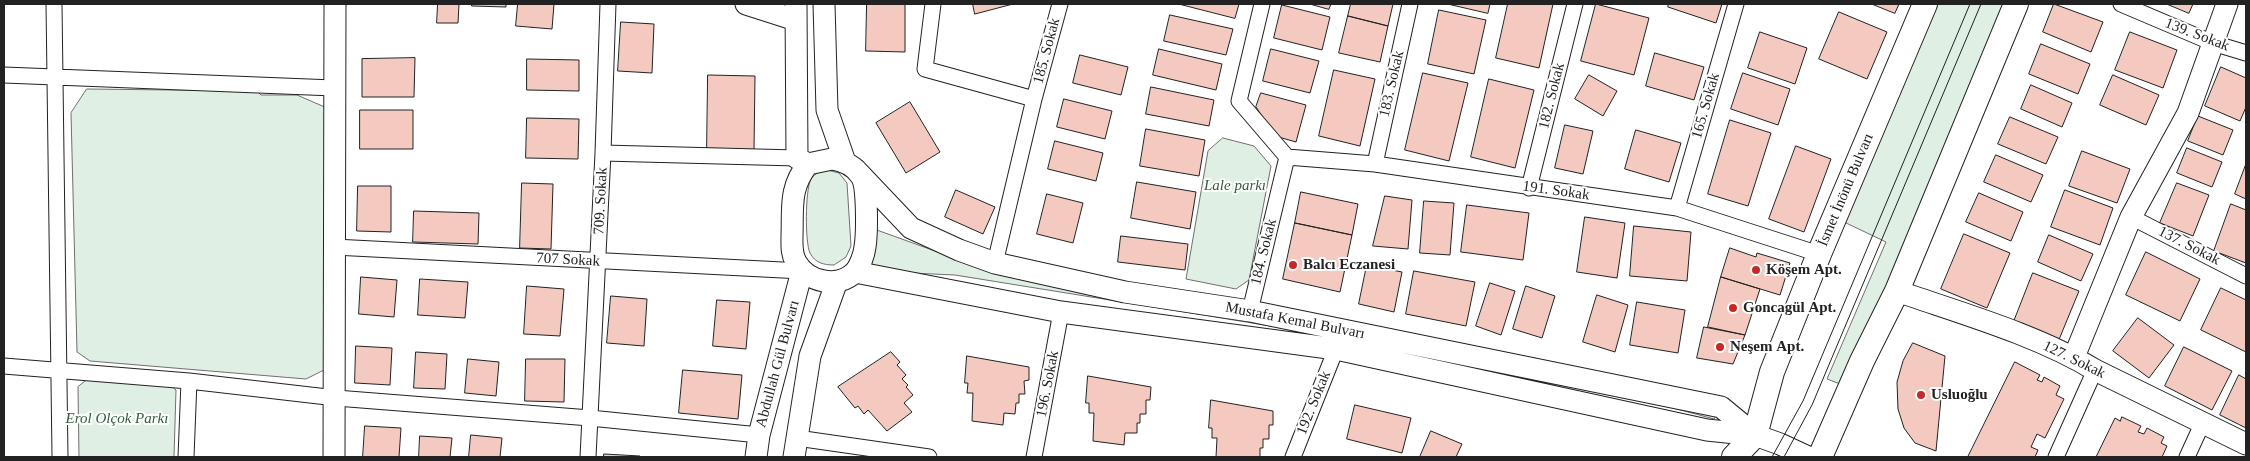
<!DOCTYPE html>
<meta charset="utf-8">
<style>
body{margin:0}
#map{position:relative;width:2250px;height:461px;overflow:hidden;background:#fff;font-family:"Times New Roman",serif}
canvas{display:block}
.frame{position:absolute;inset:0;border:5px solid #222;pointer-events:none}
</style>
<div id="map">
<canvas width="2250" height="461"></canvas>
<div class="frame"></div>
</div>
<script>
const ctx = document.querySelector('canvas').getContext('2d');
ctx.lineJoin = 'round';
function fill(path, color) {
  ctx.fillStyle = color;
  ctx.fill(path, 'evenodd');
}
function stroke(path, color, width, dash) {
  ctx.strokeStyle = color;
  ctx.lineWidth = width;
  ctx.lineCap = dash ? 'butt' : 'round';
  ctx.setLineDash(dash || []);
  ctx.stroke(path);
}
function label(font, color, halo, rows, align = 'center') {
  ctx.font = font + ' "Times New Roman",serif';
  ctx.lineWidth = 4;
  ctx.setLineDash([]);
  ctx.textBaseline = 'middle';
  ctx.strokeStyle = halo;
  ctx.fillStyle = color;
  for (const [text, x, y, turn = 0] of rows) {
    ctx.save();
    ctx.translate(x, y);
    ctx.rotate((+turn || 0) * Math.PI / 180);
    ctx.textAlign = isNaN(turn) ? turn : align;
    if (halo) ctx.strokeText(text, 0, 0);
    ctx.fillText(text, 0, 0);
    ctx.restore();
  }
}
const green = new Path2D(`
 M1937,4H2016L1848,387L1827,379L1886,242L1844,222Z
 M87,89L257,91L261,95H297L327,108L330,367L306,379L90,361L77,352L71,113Z
 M1223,138L1254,146L1271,166L1249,280L1236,289L1186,279L1208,151Z
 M827,170L839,173L847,183L851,246L846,257L834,265C824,265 815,263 810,253C805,243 805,190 811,179C815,173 821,171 827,170Z
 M874,229L971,264L1718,412L1714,419L1625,395L1308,332L955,275L867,271Z
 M88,379L168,383L176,390L174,457H79L78,387Z`);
const building = new Path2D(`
 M438,4H459L458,23H437Z
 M472,4H506V7L472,6Z
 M518,4H554L552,29L516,26Z
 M867,4H905V52L866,51Z
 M973,4H1013L975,14Z
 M1179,4H1239L1235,18Z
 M1310,4H1331L1329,9Z
 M1351,4H1393L1388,26L1348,16Z
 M1448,4H1490L1488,13Z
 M1508,4H1553L1539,68L1496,58Z
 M1596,4L1649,18L1634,75L1581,61Z
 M1669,4H1722L1716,23L1668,7Z
 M1872,4H1899L1895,13Z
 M2054,4L2103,22L2091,52L2043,32Z
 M2167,4H2193L2189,13Z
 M1282,5L1330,17L1322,50L1274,38Z
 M1439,10L1486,20L1474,74L1428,64Z
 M1839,12L1887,32L1867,79L1819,59Z
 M1170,15L1233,29L1226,55L1164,41Z
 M1348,16L1388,26L1380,62L1339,53Z
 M621,22L654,24L652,73L618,71Z
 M1760,32L1807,48L1795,84L1748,68Z
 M2130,32L2177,50L2163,88L2115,70Z
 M2041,44L2090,64L2078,94L2029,74Z
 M1159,49L1222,64L1216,90L1153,75Z
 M1271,49L1319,61L1310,93L1263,81Z
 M1655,53L1704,67L1694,100L1646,86Z
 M1080,55L1128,67L1121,95L1073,83Z
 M415,58L414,97H362V59Z
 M527,59L579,60V91L527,90Z
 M2221,67L2246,78V107L2240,121L2205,106Z
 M1334,70L1375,79L1360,146L1319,136Z
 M1423,73L1468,83L1449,161L1405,150Z
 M1743,73L1790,89L1778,125L1731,109Z
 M708,75L755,76L754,150L707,149Z
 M1589,75L1617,91L1603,116L1575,99Z
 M2113,75L2159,95L2146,125L2100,105Z
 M1489,79L1534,90L1515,168L1471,157Z
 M2031,85L2072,103L2062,127L2021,109Z
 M1151,87L1214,100L1209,126L1146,114Z
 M1261,93L1306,105L1296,142L1275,136L1256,107Z
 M1064,99L1112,111L1105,139L1057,127Z
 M910,102L940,152L906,173L876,123Z
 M360,110H413V149H360Z
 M2198,116L2233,130L2223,155L2188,141Z
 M2010,117L2058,137L2046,164L1998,144Z
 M527,118L579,119L578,159L526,158Z
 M1730,120L1771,133L1748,206L1708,194Z
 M1565,125L1593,131L1583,174L1555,168Z
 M1146,129L1205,140L1199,176L1140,166Z
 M1636,130L1681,143L1669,182L1625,169Z
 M1055,141L1103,153L1096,181L1048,169Z
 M1796,146L1831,159L1804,232L1769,219Z
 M2187,148L2222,162L2212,187L2177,173Z
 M2082,151L2130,169L2117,203L2069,186Z
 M1996,155L2043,175L2031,202L1984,182Z
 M2246,164V199L2235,194Z
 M1137,182L1196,192L1190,229L1131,218Z
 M522,183L553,184L551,249L520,248Z
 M2177,183L2209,195L2193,236L2160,223Z
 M358,186H391V232L357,231Z
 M956,190L995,207L983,234L945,217Z
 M2065,190L2113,208L2100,245L2051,227Z
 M1301,192L1358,204L1352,235L1295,223Z
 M1979,193L2023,212L2011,241L1966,222Z
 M1047,194L1083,203L1073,243L1037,234Z
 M1385,196L1412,200L1408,249L1373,246Z
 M1424,201L1454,203L1450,255L1420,253Z
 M2231,204L2246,210V263L2214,251Z
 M1467,205L1529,213L1523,260L1461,252Z
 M414,211L479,213L478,244L413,242Z
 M1585,217L1625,223L1617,278L1577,272Z
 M1295,223L1352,235L1340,292L1283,279Z
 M1634,226L1691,232L1687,281L1630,276Z
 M1964,234L2010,253L1987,308L1941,289Z
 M2049,235L2093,254L2081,281L2038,262Z
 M1121,236L1188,244L1185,270L1118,262Z
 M1730,248L1756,257L1757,253L1790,263L1780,295L1721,277Z
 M2146,252L2200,279L2180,321L2126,295Z
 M1367,265L1402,272L1394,312L1359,304Z
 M1414,271L1475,282L1466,326L1406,314Z
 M2033,273L2079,291L2058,342L2013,324Z
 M361,277L397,280L394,317L359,314Z
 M1721,277L1760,289L1745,335L1708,327Z
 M420,279L468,282L465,318L418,315Z
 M1490,283L1515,291L1501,335L1476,326Z
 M527,286L564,289L560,336L524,334Z
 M1526,286L1555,296L1542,338L1513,329Z
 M2221,288L2246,300V352L2201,330Z
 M1597,295L1628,305L1615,352L1583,342Z
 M611,296L647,299L644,346L607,343Z
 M717,300L750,302L746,349L713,346Z
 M1637,302L1685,310L1678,353L1630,345Z
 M2138,318L2174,345L2149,378L2113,351Z
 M1704,327L1745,335L1733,364L1697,358Z
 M1913,343L1945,356L1936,451L1915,443L1904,428L1898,409L1897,382L1903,361Z
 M356,346L392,348L390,385L355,383Z
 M2184,347L2232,371L2212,410L2165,386Z
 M416,352L447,354L445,389L414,388Z
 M891,352L900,362L897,365L906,375L902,379L908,385L906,387L913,395L904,403L912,412L887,431L868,410L864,414L858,406L855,408L838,387Z
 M967,356L1029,367V380L1024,381L1025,394H1019V403H1016L1015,414L1004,413L1003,425L972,421L973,393H967L968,383H965Z
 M468,359L499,362L496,396L465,393Z
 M526,359H565L564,402L525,401Z
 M2015,362L2040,375L2037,380L2042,382L2044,377L2060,386L2056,395L2064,399L2045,438L2037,434L2031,447L2038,450L2035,457H1968Z
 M683,370L742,375L738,419L679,413Z
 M2239,375L2246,379V428L2220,415Z
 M1088,376L1151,387L1150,400H1146V414H1140V423H1137V433H1125L1124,445L1093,441L1094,413H1089V403H1086Z
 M1211,400L1273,411V425H1269V439H1263V448H1260V457H1216L1217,438H1212V428H1209Z
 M1355,405L1411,418L1402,453L1347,439Z
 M2122,417L2141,426L2138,432L2144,434L2147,428L2164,437L2161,443L2167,446L2162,457H2096L2115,418L2120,421Z
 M365,426L401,428L399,457H363Z
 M1431,431L1462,444L1456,457H1420Z
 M471,435L502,438L500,457H469Z
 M420,436L452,438L450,457H419Z
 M604,454L640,456V457H604Z`);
const street = new Path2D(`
 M54,4L60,457
 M933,4L925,69L1034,99L995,263
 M2121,4L2213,43L2246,53
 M4,75L334,88
 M1034,99L1060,4
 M603,153L797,158
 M1287,157L1375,164L1677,208L1819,254
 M1375,164L1410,4
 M1529,188L1575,4
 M1677,208L1736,4
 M2131,217L2246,276
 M334,247L802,271
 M1250,311L1287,157L1239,101L1262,4
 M4,366L189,381L336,398L590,418L759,435
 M797,438L929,457
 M186,457L189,381
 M588,457L603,153L608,4
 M1034,457L1061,312
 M1293,457L1336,349
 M2056,457L2095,370
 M2187,457L2203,422`);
const secondary = new Path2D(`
 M746,4L796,20
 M796,4L797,158L808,164
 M824,4L827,110L845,162
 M832,159C844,161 854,165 861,176C868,186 867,234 865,247C864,255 860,266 855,272C838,289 807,282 796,262C791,253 792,245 792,236C793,207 789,188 808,164Z
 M855,169L911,228L959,250L995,263L1125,292L1250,311L1721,407L1755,435
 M855,272L1061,312L1336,349L1707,430L1755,435L1780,444L1808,457
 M1897,291C1960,313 2038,335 2095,370L2246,444
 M2074,357L2131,217L2188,113L2227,4
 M334,457L335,4
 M756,457L759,435L802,271
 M794,457L810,356L837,281`);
const primary = new Path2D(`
 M1734,457L1755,435L1772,372L1819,254L1925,4
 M1820,457L1862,361L1897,291L2016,4`);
const tram = new Path2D(`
 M1772,457L1803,401L1970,4
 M1784,457L1812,405L1981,4`);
const markers = [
 [1293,265,5,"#c62828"],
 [1756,270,5,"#c62828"],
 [1733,308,5,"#c62828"],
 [1720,347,5,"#c62828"],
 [1921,395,5,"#c62828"]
];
const streetNames = [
 ["139. Sokak",2197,35,21],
 ["185. Sokak",1047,51,-75],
 ["183. Sokak",1392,84,-77],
 ["182. Sokak",1552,96,-76],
 ["165. Sokak",1706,106,-74],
 ["İsmet İnönü Bulvarı",1846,190,-67],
 ["191. Sokak",1556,191,8],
 ["709. Sokak",601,201,-87],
 ["137. Sokak",2189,246,27],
 ["184. Sokak",1264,252,-76],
 ["707 Sokak",568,260,3],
 ["Mustafa Kemal Bulvarı",1295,321,11],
 ["127. Sokak",2074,360,26],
 ["Abdullah Gül Bulvarı",778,364,-75],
 ["196. Sokak",1048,384,-79],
 ["192. Sokak",1314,403,-68]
];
const parkNames = [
 ["Lale parkı",1235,186],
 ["Erol Olçok Parkı",117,419]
];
const poiNames = [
 ["Balcı Eczanesi",1303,265],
 ["Köşem Apt.",1766,270],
 ["Goncagül Apt.",1743,308],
 ["Neşem Apt.",1730,347],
 ["Usluoğlu",1931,395]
];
fill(green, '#e0efe3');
stroke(green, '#6f6f6f', 1);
fill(building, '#f3c9c0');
stroke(building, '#222', 1);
stroke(street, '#222', 17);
stroke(secondary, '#222', 23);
stroke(primary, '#222', 26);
stroke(street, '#fff', 15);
stroke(secondary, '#fff', 21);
stroke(primary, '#fff', 24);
stroke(tram, '#222', 1);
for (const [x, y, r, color] of markers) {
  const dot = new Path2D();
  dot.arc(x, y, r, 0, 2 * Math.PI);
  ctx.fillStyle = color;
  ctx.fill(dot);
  stroke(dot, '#fff', 2);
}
label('15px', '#222', '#fff', streetNames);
label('italic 15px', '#2f5e38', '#fff', parkNames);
label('bold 15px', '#222', '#fff', poiNames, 'left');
</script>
